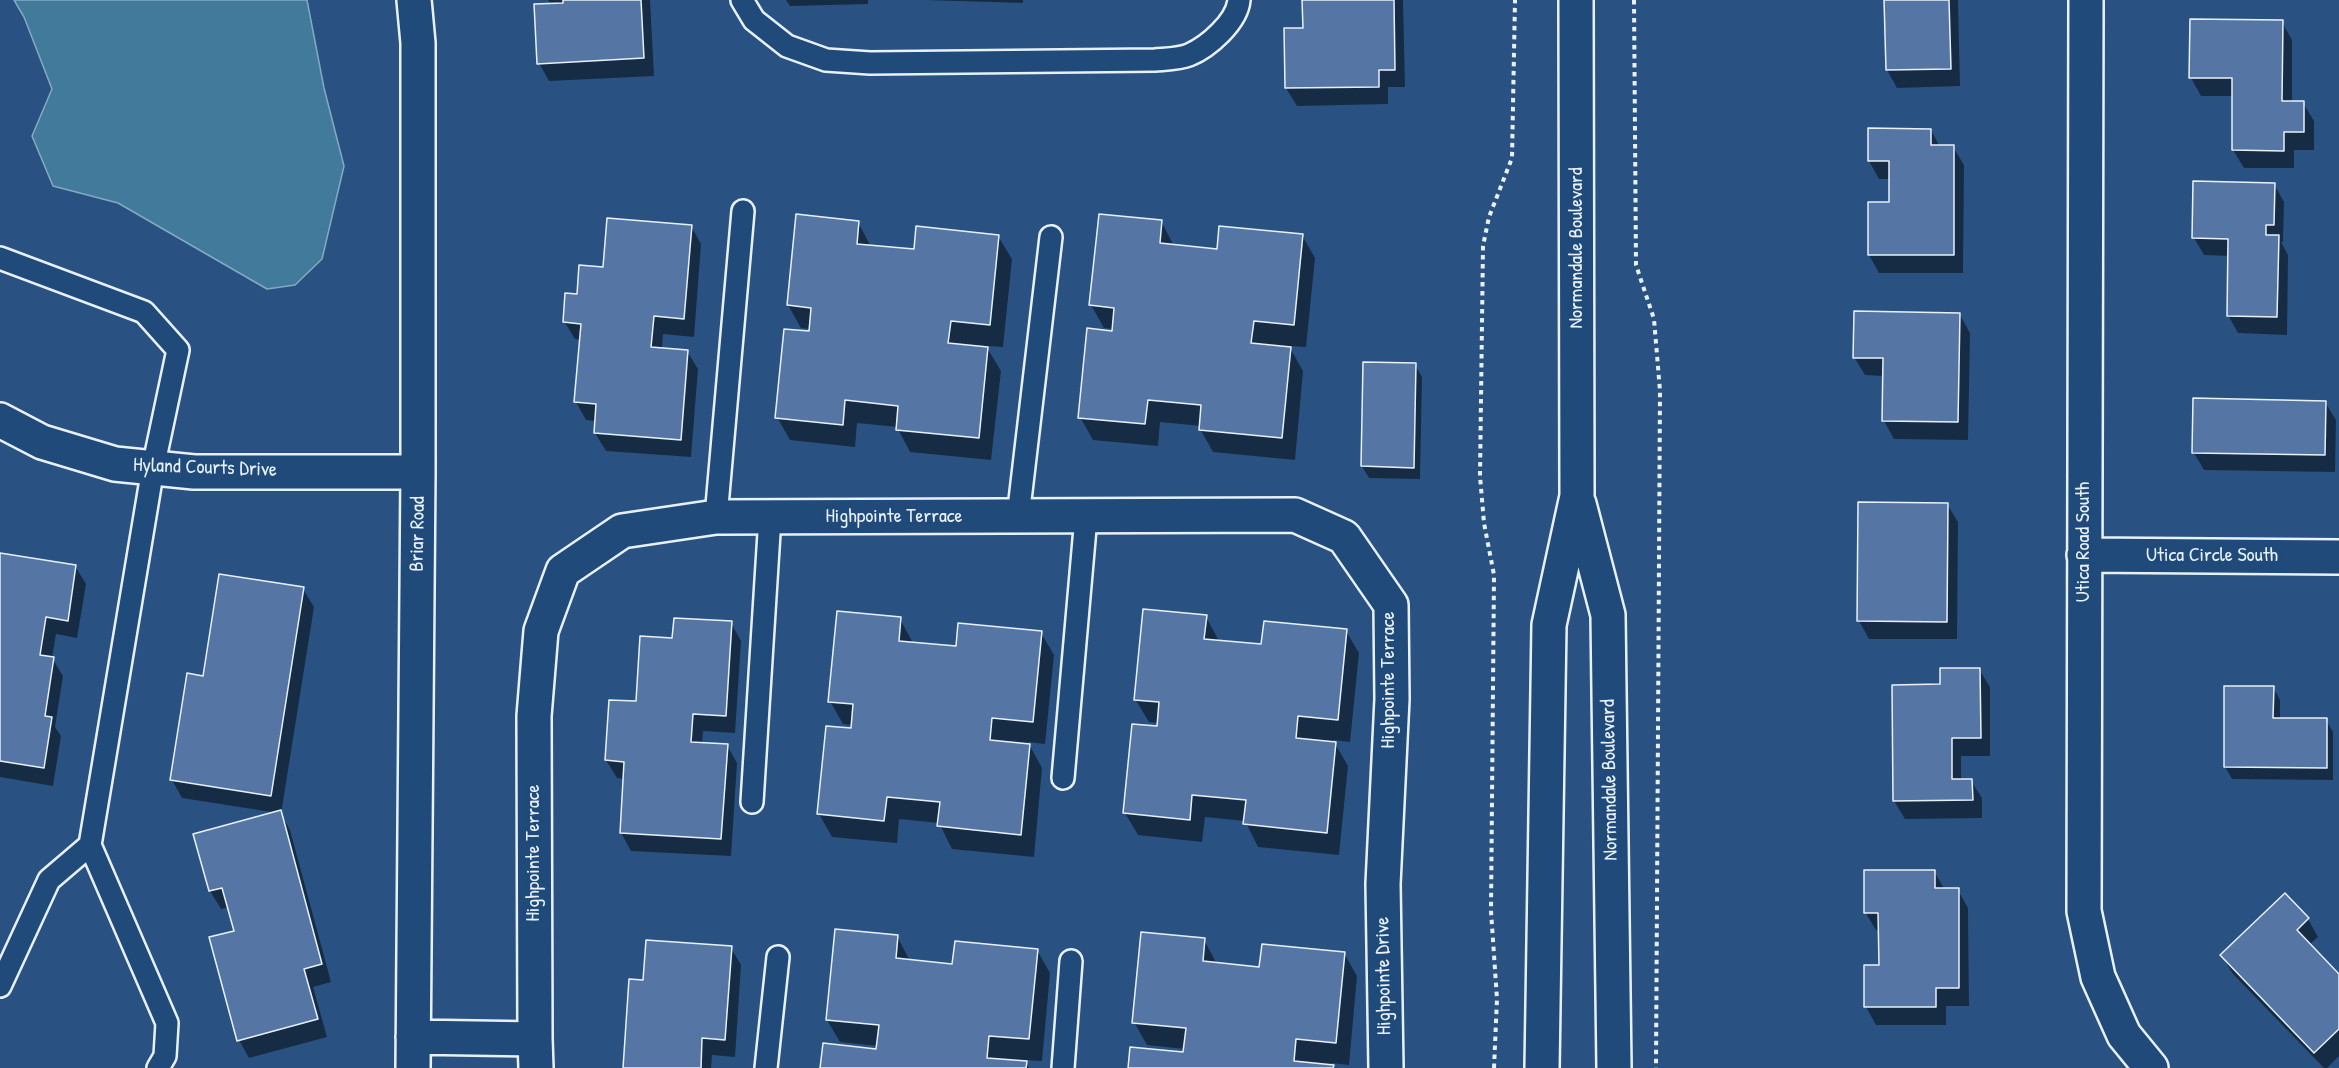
<!DOCTYPE html>
<style>
body{margin:0}
canvas{display:block;background:#295282}
</style>
<canvas width="2339" height="1068"></canvas>
<script>
const ctx = document.querySelector('canvas').getContext('2d');
ctx.lineJoin = 'round';
function fill(path, color) {
  ctx.fillStyle = color;
  ctx.fill(path, 'evenodd');
}
function stroke(path, color, width, dash) {
  ctx.strokeStyle = color;
  ctx.lineWidth = width;
  ctx.lineCap = dash ? 'butt' : 'round';
  ctx.setLineDash(dash || []);
  ctx.stroke(path);
}
function label(font, color, halo, rows, align = 'center') {
  ctx.font = font + ' "Patrick Hand",sans-serif';
  ctx.lineWidth = 6;
  ctx.setLineDash([]);
  ctx.textBaseline = 'middle';
  ctx.strokeStyle = halo;
  ctx.fillStyle = color;
  for (const [text, x, y, turn = 0] of rows) {
    ctx.save();
    ctx.translate(x, y);
    ctx.rotate((+turn || 0) * Math.PI / 180);
    ctx.textAlign = isNaN(turn) ? turn : align;
    if (halo) ctx.strokeText(text, 0, 0);
    ctx.fillText(text, 0, 0);
    ctx.restore();
  }
}
const water = new Path2D(`
 M14,0H307L324,88L344,166L322,259L295,285L267,289L118,203L53,186L32,136L52,89L24,17Z`);
const shadow = new Path2D(`
 M548,0H650L654,76L549,81L539,63L551,5Z
 M786,0H868V4L790,6Z
 M925,0H1023V3Z
 M1304,0H1403L1405,87H1388V104L1297,106L1286,88L1304,30Z
 M1885,0H1958L1960,86L1897,88L1887,70Z
 M2282,22L2292,40V103H2303L2314,121V150H2294V168H2244L2233,150L2234,96H2201L2191,78Z
 M1931,130L1940,147H1953L1964,165L1963,273H1879L1869,255L1891,203V179H1879L1869,161Z
 M2274,184L2284,202L2283,242H2281L2288,255L2287,335L2238,333L2228,315L2229,256L2204,255L2194,238Z
 M1161,221L1174,246L1218,251L1302,235L1315,258L1306,347L1289,346L1303,371L1295,460L1213,452L1200,429L1201,426L1160,422L1158,446L1093,440L1080,417L1114,329L1104,328L1091,305Z
 M858,222L871,247L915,251L998,236L1012,259L1003,347L986,346L1001,371L991,460L910,452L897,427L857,423L855,447L790,440L777,417L810,333L811,329L801,328L788,305Z
 M691,226L701,244L694,337L663,334L662,349L687,351L698,369L691,457L606,451L595,433L596,421L586,420L576,402L581,340L575,339L564,321L579,295L604,268Z
 M1960,315L1970,333L1968,440L1894,439L1884,421V376L1865,375L1854,357Z
 M1415,365L1422,377L1420,479L1369,478L1362,466Z
 M2325,402L2336,420L2335,472L2204,470L2194,453Z
 M1947,504L1958,522L1957,639H1869L1859,621Z
 M0,554L75,566L86,584L77,638L56,634L52,658L63,676L55,727L61,736L53,786L0,777Z
 M303,589L314,607L281,814L290,830L331,982L313,987L327,1037L249,1058L239,1040L235,932L229,907L221,909L210,891L195,835L278,813L182,798L172,780L204,678Z
 M1206,617L1219,641L1263,646L1346,631L1359,653L1350,742L1333,740L1348,766L1339,855L1258,847L1245,821L1205,817L1202,842L1138,835L1125,813L1158,723L1149,722L1135,699Z
 M900,619L913,643L957,648L1041,633L1054,655L1045,744L1028,742L1042,768L1034,857L952,849L939,823L899,819L897,843L832,837L819,814L853,725L843,724L830,701Z
 M731,623L741,641L735,733L703,731L702,744L727,745L737,763L731,856L631,851L621,833L625,779L617,778L606,760L673,639Z
 M1979,669L1990,687V756H1961V781H1971L1982,798V818L1905,819L1894,801Z
 M2273,687L2280,700V719L2326,720L2333,732V780L2232,779L2225,767Z
 M1934,871L1945,890H1958L1968,908L1969,1006H1946V1025H1876L1866,1007L1880,967V930H1876L1865,912Z
 M2308,919L2318,937L2309,945L2339,976V1056L2327,1068H2324L2233,974L2222,956Z
 M897,936L910,961L954,966L1037,950L1050,973L1042,1061L1024,1060L1029,1068H822L878,1050V1046L840,1042L827,1020Z
 M1204,940L1217,964L1261,968L1344,953L1357,976L1349,1065L1331,1063L1334,1068H1129L1185,1054V1049L1147,1045L1134,1022Z
 M731,948L741,965L735,1057L712,1055L711,1068H624L645,982Z`);
const building = new Path2D(`
 M563,0H641L644,58L537,64L534,4L563,3Z
 M1302,0H1394L1395,70H1379V87L1285,88L1284,28H1303Z
 M1884,0H1949L1951,69L1886,70Z
 M2190,19L2283,20L2282,101H2304V132H2284V151L2232,150V78H2189Z
 M1868,128L1931,129V145H1954V255H1868V202H1889V161H1868Z
 M2193,181L2275,183L2274,225H2266V235H2279L2277,317L2227,316L2228,239L2192,238Z
 M796,214L859,221L857,244L914,249L916,226L999,235L990,325L951,321L948,343L988,347L979,438L896,430L898,406L845,400L843,425L775,418L784,329L809,331L811,308L787,305Z
 M1099,214L1162,220L1160,243L1217,249L1219,226L1303,234L1294,325L1254,321L1251,343L1291,347L1282,438L1199,430L1201,405L1148,400L1145,424L1078,418L1087,328L1112,331L1114,308L1089,305Z
 M607,218L692,225L684,319L654,316L651,347L688,350L681,440L594,433L596,404L574,402L581,324L563,322L565,293L577,294L579,265L603,267Z
 M1854,311L1960,313L1958,422L1882,421L1883,358H1853Z
 M1363,362L1416,363L1414,468L1361,466Z
 M2193,398L2326,401L2325,455L2192,453Z
 M1858,502L1948,503L1947,622L1857,621Z
 M0,553L76,565L68,621L46,617L40,655L54,657L45,716L52,717L44,768L0,761Z
 M219,574L304,587L271,796L170,780L187,673L203,676Z
 M1143,609L1207,615L1204,639L1261,644L1264,621L1347,629L1338,720L1298,716L1296,738L1336,742L1327,833L1243,824L1246,800L1192,795L1190,820L1123,813L1132,724L1157,726L1159,702L1134,700Z
 M837,611L901,617L899,641L956,646L958,623L1042,631L1033,722L992,718L990,740L1030,744L1021,835L937,826L940,802L887,797L884,821L817,814L826,726L851,728L853,704L828,702Z
 M674,618L732,621L726,716L693,714L691,742L728,744L721,839L620,833L624,762L605,760L609,700L636,701L640,636L672,638Z
 M1940,668H1980L1981,738H1952V779H1972L1973,800L1893,801L1892,685L1940,684Z
 M2224,686H2274L2273,718H2327V768L2224,767Z
 M281,810L322,964L304,969L318,1019L237,1041L209,937L234,931L222,888L209,891L193,834Z
 M1864,870H1935V888H1959V988H1936V1007H1864V965H1879L1878,913H1864Z
 M2285,893L2309,918L2297,930L2339,974V1029L2314,1053L2220,955Z
 M835,929L898,935L896,958L952,964L955,941L1038,949L1029,1039L989,1036L987,1058L1027,1061L1026,1068H820L823,1043L876,1049L879,1025L826,1020Z
 M1141,932L1205,938L1203,961L1259,967L1262,944L1345,952L1336,1043L1296,1039L1294,1061L1334,1065L1333,1068H1128L1130,1047L1183,1052L1186,1028L1132,1023Z
 M646,940L732,946L725,1040L702,1038L701,1068H623L629,979L643,980Z`);
const path = new Path2D(`
 M1634,0L1636,265L1654,319L1660,391L1656,1068
 M1494,1068L1497,999L1491,911L1494,575L1484,523L1480,476L1483,246L1489,217L1512,158L1515,0`);
const service = new Path2D(`
 M742,0L754,20L787,46L826,60L870,63L1155,60C1166,59 1179,59 1189,55C1208,47 1237,22 1239,0
 M0,258L144,312L178,350L153,468L90,845L167,1023L165,1056L158,1068
 M716,517L743,211
 M1018,517L1051,237
 M1063,778L1086,517
 M752,802L770,517
 M0,986L49,880L90,845
 M766,1068L778,957
 M1063,1068L1071,961`);
const minor = new Path2D(`
 M2086,0L2084,911L2098,977L2124,1035L2151,1068
 M0,420L42,442L115,464L194,472H418
 M2084,555L2339,557
 M413,1037L535,1039L536,1068
 M535,1039L534,716L541,631L563,571L622,531L716,517L1295,515L1344,537L1391,605L1392,699L1383,884L1386,1068
 M413,1068L418,472V43L414,0`);
const secondary = new Path2D(`
 M1579,504L1608,615L1614,1068
 M1542,1068L1549,625L1577,496L1576,0`);
const streetNames = [
 ["Normandale Boulevard",1577,248,-90],
 ["Hyland Courts Drive",205,468,2],
 ["Highpointe Terrace",894,517],
 ["Briar Road",418,534,-89],
 ["Utica Road South",2084,542,-90],
 ["Utica Circle South",2212,556],
 ["Highpointe Terrace",1389,680,-90],
 ["Normandale Boulevard",1610,780,-91],
 ["Highpointe Terrace",534,853,-90],
 ["Highpointe Drive",1384,976,-91]
];
fill(water, '#427a9c');
stroke(water, '#84aac1', 1.5);
fill(shadow, '#0007');
fill(building, '#5576a5');
stroke(building, '#e8f1f8', 1.5);
stroke(service, '#e8f1f8', 26);
stroke(minor, '#e8f1f8', 38);
stroke(secondary, '#e8f1f8', 38);
stroke(path, '#e8f1f8', 4, [4.5, 4.5]);
stroke(service, '#1f4a7a', 21);
stroke(minor, '#1f4a7a', 33);
stroke(secondary, '#1f4a7a', 33);
label('20px', '#e8f1f8', '#1f4a7a', streetNames);
</script>
